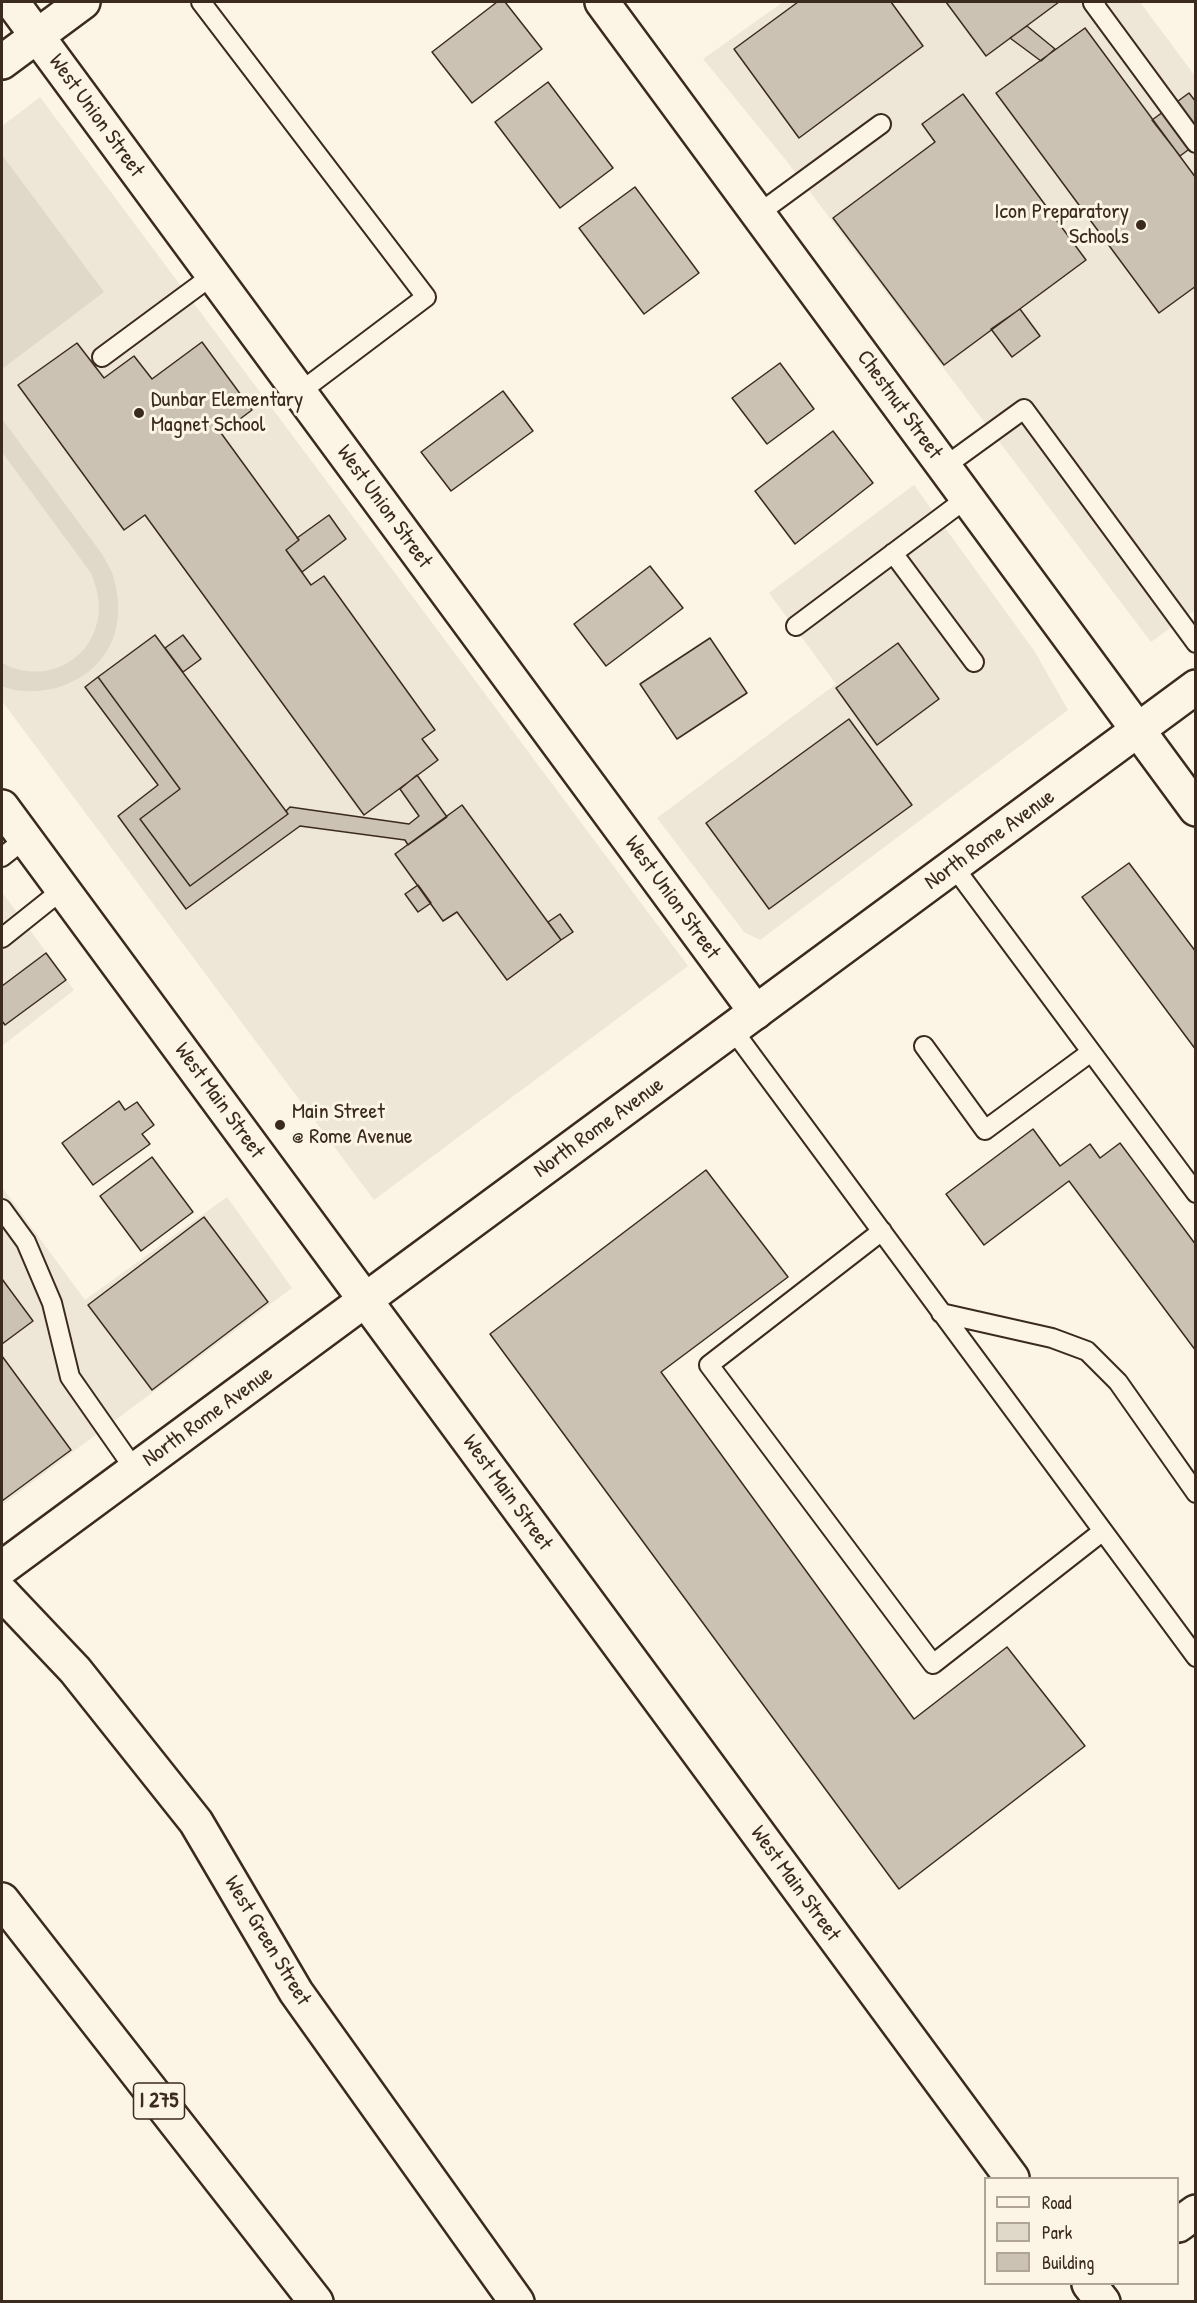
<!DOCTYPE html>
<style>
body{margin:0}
#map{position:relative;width:1197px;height:2303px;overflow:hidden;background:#fcf5e5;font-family:"Patrick Hand",sans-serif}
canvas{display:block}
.frame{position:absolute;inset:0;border:3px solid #3b2a1e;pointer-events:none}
.legend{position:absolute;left:984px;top:2177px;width:195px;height:108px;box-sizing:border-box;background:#fcf5e5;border:2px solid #afa495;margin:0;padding:8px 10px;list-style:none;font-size:18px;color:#3b2a1e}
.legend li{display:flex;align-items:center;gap:12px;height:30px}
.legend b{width:30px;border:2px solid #afa495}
</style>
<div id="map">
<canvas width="1197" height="2303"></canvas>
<div class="frame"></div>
<ul class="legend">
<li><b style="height:8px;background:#fcf5e5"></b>Road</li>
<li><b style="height:16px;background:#e0d8c8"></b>Park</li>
<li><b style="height:16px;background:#ccc2b3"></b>Building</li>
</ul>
</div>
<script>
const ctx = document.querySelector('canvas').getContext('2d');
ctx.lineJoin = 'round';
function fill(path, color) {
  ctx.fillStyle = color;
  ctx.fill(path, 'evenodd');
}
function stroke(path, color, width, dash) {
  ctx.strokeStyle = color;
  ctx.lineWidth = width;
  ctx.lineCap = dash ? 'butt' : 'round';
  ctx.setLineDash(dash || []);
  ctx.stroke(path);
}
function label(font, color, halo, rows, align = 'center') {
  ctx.font = font + ' "Patrick Hand",sans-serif';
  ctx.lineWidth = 6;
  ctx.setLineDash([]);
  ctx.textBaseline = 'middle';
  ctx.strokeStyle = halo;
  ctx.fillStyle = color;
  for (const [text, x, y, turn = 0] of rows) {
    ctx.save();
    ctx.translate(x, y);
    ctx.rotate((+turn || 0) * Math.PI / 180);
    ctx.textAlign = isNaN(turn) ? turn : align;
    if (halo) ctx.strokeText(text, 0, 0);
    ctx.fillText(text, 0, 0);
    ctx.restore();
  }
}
const built = new Path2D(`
 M783,2H1140L1195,76V610L1151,642L785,159L703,59Z
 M40,97L688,966L374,1200L2,701V126Z
 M914,485L1035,652L1068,710L760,940L744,932L657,818L836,684L769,593Z
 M2,892L74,990L2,1046Z
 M2,1187L85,1300L227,1197L292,1288L2,1505Z`);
const green = new Path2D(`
 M2,155L104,292L2,369Z
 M2,419L102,554C106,562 112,570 114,579C128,629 107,673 56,688C39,692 17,693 2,686V663C40,684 87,665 97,623C102,605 97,589 91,573L2,452Z`);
const building = new Path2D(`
 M497,2H505L542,49L472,103L432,52Z
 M798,2H891L923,46L799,138L734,49Z
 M946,2H1059L986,56Z
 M1027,26L1055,49L1041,61L1010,38Z
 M1085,28L1196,178V286L1159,313L996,93Z
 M548,82L613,168L560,208L495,122Z
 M1189,93L1196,102V144L1180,156L1152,120Z
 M963,94L1086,260L944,365L833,218L935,142L922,124Z
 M635,187L699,273L644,314L579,228Z
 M1020,309L1040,336L1012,357L991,329Z
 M202,342L252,410L221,433L299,540L286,550L311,585L324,576L435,730L422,739L438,760L364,815L145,515L124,530L18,385L77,343L104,378L134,356L152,379Z
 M780,363L814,409L767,444L732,398Z
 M503,391L533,431L451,491L421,452Z
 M833,431L873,483L795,544L755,491Z
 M329,515L346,539L302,572L286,550L299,540L297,538Z
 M650,566L683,608L606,666L574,624Z
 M155,635L288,814L190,886L140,819L180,789L98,677Z
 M183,635L201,659L183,672L165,648Z
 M710,638L747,693L677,739L640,684Z
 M898,643L939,699L877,745L836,688Z
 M98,677L180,789L140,819L190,886L288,814L286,811L290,807L409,824L419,816L400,789L417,775L447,817L408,845L405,840L300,826L186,909L118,816L158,785L85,687Z
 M849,719L912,805L769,909L706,823Z
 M462,805L561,940L507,980L457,912L443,921L395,854Z
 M1129,863L1196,952V1050L1082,897Z
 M418,885L431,903L418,912L405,894Z
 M560,914L573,932L561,940L548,922Z
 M46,953L66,980L5,1025L2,1021V986Z
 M119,1101L125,1110L137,1102L154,1125L142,1134L150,1144L93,1185L62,1143Z
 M1033,1129L1060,1166L1090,1144L1100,1158L1120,1143L1196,1245V1351L1069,1181L984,1245L946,1194Z
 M152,1157L193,1212L141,1251L100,1196Z
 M706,1170L788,1277L661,1372L914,1719L1007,1647L1085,1746L899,1889L490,1334Z
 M204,1217L268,1302L152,1390L88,1305Z
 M2,1279L33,1321L2,1344Z
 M2,1356L71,1450L2,1501Z`);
const lane = new Path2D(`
 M201,2L426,297L300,392
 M1096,2L1093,3L1196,143
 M758,214L881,124
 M102,357L213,275
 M944,467L1024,409L1196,643
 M893,553L974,662
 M796,626L967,498
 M2,857L25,839
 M954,867L1196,1193
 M2,938L62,890
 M733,1030L1196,1657
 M924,1046L985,1130L1091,1052
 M2,1209L26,1242L52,1303L70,1377L135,1470
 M882,1231L709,1365L933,1664L1103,1531
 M941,1313L1052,1338L1087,1351L1118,1382L1196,1493`);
const street = new Path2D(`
 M12,2L756,1012
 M602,2L1196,809
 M2,62L83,2
 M2,1593L75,1670L196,1822L296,1992L517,2302
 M1178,2225L1196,2212`);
const secondary = new Path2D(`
 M2,807L1012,2178
 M2,1568L1196,687
 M1089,2284L1103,2302`);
const highway = new Path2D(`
 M2,1900L316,2302`);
const markers = [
 [1141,225,6,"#3b2a1e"],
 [139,413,6,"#3b2a1e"],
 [280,1125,6,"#3b2a1e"]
];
const shields = [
 [159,2101,51]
];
const shieldNames = [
 ["I 275",159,2101]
];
const streetNames = [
 ["West Union Street",96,116,54],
 ["Chestnut Street",899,405,54],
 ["West Union Street",384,507,54],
 ["North Rome Avenue",990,840,-36],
 ["West Union Street",672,898,54],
 ["West Main Street",219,1101,54],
 ["North Rome Avenue",599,1128,-36],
 ["North Rome Avenue",208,1417,-36],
 ["West Main Street",507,1493,54],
 ["West Main Street",795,1884,54],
 ["West Green Street",267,1941,59]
];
const poiNames = [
 ["Icon Preparatory",1129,212,"right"],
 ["Schools",1129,237,"right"],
 ["Dunbar Elementary",151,400],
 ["Magnet School",151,425],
 ["Main Street",292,1112],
 ["@ Rome Avenue",292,1137]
];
fill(built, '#eee6d6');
fill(green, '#e0d8c8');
fill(building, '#ccc2b3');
stroke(building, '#3b2a1e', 1.5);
stroke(lane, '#3b2a1e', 22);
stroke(street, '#3b2a1e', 38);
stroke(secondary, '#3b2a1e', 38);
stroke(highway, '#3b2a1e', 38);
stroke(lane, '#fcf5e5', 18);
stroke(street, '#fcf5e5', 33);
stroke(secondary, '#fcf5e5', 33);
stroke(highway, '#fcf5e5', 33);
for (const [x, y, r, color] of markers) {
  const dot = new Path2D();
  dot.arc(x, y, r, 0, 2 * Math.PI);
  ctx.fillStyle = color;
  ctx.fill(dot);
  stroke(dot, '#fcf5e5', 2);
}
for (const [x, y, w] of shields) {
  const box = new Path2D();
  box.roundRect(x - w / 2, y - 18, w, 36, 4.5);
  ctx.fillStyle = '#fcf5e5';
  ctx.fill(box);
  stroke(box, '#3b2a1e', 1.5);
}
label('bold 21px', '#3b2a1e', null, shieldNames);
label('22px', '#3b2a1e', '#fcf5e5', streetNames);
label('22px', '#3b2a1e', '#fcf5e5', poiNames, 'left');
</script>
